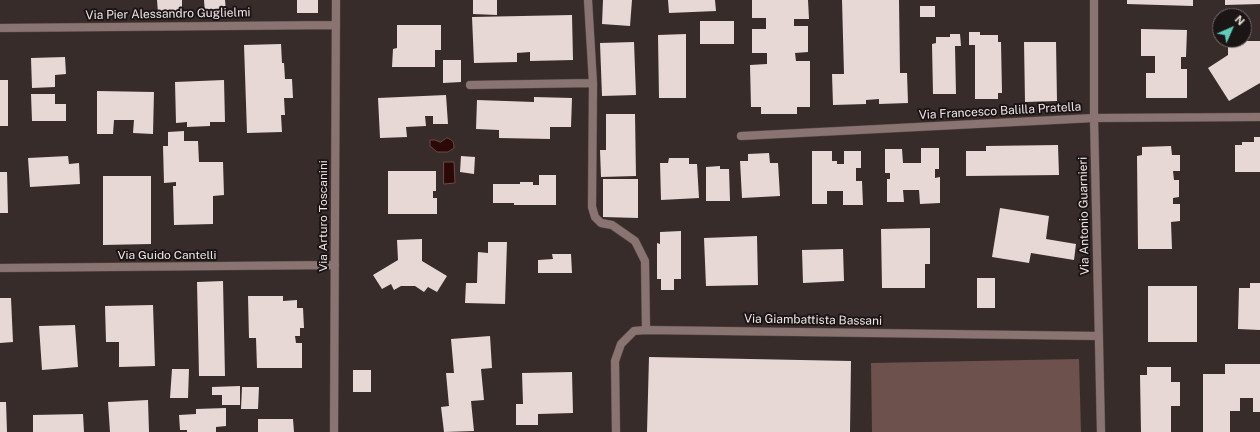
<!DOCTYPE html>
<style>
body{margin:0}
#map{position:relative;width:1260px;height:432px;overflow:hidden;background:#382c2a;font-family:"Public Sans",sans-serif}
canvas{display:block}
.north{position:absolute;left:1212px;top:8px;width:40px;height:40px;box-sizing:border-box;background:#1b1615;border:1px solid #6f6867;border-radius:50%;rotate:45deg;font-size:11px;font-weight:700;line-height:16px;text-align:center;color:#ece4e3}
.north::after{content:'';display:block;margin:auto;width:14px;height:18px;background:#5eceb8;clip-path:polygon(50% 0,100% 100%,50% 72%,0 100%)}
</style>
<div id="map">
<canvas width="1260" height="432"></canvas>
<div class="north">N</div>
</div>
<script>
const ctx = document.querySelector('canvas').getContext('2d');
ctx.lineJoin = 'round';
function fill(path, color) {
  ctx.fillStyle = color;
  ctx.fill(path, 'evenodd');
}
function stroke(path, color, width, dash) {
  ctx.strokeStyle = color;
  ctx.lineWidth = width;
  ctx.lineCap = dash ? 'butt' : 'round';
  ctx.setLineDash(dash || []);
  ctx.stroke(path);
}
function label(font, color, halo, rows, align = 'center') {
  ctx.font = font + ' "Public Sans",sans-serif';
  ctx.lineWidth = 4;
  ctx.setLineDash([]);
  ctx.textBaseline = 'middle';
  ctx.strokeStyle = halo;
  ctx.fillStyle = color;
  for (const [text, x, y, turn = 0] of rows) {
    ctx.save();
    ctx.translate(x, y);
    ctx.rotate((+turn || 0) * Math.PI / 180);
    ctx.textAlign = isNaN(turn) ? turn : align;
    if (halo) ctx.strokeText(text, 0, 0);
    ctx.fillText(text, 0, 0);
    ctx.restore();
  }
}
const green = new Path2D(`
 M1079,359L1081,432H872L871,363Z`);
const water = new Path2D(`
 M447,138C453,140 454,142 454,148L448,152H437L430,146V140H435L440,142Z
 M444,162H454L455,183L444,184Z`);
const building = new Path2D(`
 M157,0H182V13H158Z
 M204,0H225L226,12L205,13Z
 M297,0H318V13H297Z
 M473,0H497V15L473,14Z
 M603,0H632L630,26L602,24Z
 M668,0H715L716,11L669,13Z
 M752,0H808L809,19H794V26H808V52L795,53L796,61H810V107H797V114H761V107H751L750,65L767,64V53H752V29H766V18H752Z
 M842,0H899L900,73H907L908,103L879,104V99L866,100V104L833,105L832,74H844Z
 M1127,0H1193V6L1127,4Z
 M1225,0H1260V4L1225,5Z
 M920,6H935V17H920Z
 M572,15L573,60L530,61V52L517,53V62L474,63L472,17Z
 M700,21H734V44H700Z
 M397,25H441V50H435V67H392L393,49L397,48Z
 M1141,29L1187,30L1186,57H1181V69H1187V98H1146V73H1155V56H1141Z
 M969,32H980V35H998V42H1001L1002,93H998V99H975V45H969Z
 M686,34V98H659L658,35Z
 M950,34H960L961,46H955L956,94H933L932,44L936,43V37H950Z
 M1228,41H1260V83L1229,101L1208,68L1228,55Z
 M634,42L636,95L602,96L600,43Z
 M1024,42H1056L1057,101L1025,102Z
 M281,44L282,63H284L285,79H292L293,98H284L285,115H281L282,132L247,133L244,45Z
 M65,57L66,74L55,75V87L32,88L31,58Z
 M443,60H461V82L443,83Z
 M0,80H8V126H0Z
 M224,80L225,122H210V126L187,127V122L176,123L175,82Z
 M97,91L154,92L153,134L133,133L134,120H114L113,134H97Z
 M31,94H55V104H66V121H32Z
 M446,95L448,124H433V116H425L426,126L406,127L407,137L380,138L378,98Z
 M534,97L572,98L571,127H550V139L499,138V130L476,129L477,100L534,102Z
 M606,114H635L636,176L601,177L600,150H606Z
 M184,131V141H198L199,162H223L224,195L213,196V224L174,225L173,186H176V182L164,183L163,146H168V132Z
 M1254,137H1260V172H1235V145H1242V142H1254Z
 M1058,145L1059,175L966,176V151H986V146Z
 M1171,146L1172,155H1180V171H1173L1174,180H1179V197L1173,198V204H1180V221L1171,222L1172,249H1138L1137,156L1142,155V147Z
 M921,148H939V169H935V178L940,177V203L920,204L919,190H903L904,202H887V179H890V173H885V149H902L903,163H921Z
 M812,151H832V161H837V164H844V151H861V168H856V181H862L863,205H843V191H827V204H812Z
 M769,153L770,163H778L780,196L742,198L740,161H748V154Z
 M68,156L69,164L79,163L80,184L30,187L28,158Z
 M461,156L475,157L474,174L460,172Z
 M669,158H689V164H697L699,198L661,200L660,163H668Z
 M720,166V169H729L730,201H706V167Z
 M388,171H436V191H433V198H437V214H388Z
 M0,172H7L8,213H0Z
 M539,175H556V205H514V203H493V184H520V182H533V185H539Z
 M103,176H151V244L103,245Z
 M603,179H638V218L603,217Z
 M1000,208L1049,216L1046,239L1076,244L1074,260L1031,253L1029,263L992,257Z
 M930,228V264H925V288H882L881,229Z
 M681,231V279H674V290H661V279H657V243L660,244V232Z
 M757,236L758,285L706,286L704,238Z
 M422,239V261L447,276L437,292L428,287L424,292L415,286H401L394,290L391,284L382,289L373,275L398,260L397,240Z
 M488,242H507L505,304L465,303L466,283H477L478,252L488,253Z
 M843,249L844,281L803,283L802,250Z
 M552,254H571L572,273H538V260L553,259Z
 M977,278H995V308H977Z
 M223,281L225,376H199L197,282Z
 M1250,283H1260V330L1238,329L1239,288H1250Z
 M1148,286H1197V342H1148Z
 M248,296H283V301L297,300V308H303L304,328H300V336H295L296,343H302V368H257L256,338H249Z
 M0,298H11L13,342L0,343Z
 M153,305L155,366L119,367V342H106L105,306Z
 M75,325L78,367L42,370L39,326Z
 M490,336L492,368L481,369L484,400L471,401L474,431L444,432L441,407L449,406L446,373H454L451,339Z
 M649,357L851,361L850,432H647Z
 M1225,364H1260V412H1253V398H1240V411H1230V432H1203V374H1225Z
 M1147,367H1171V382H1180V406H1171V432H1141L1140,375H1147Z
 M172,369H189L188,398H170Z
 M353,370H371V392H353Z
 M572,372L573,413L538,414V425H516V404H523L522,373Z
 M240,386V405H222V395H212V387Z
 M242,387H259L258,409H241Z
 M148,400L149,432H110L108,402Z
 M0,402H6L7,432H0Z
 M226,408V426L216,427V432H187V430H180L179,415L196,414V409Z
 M83,414L84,432H33V415Z
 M258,419H293L294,432H258Z`);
const lane = new Path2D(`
 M588,0L593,83L592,207L595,217L601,223L612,225L635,241L645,261L646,330
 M470,85L593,83`);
const street = new Path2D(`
 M1094,0V118L1101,432
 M0,28L336,25
 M741,136L1094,118L1260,117
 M0,268L335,265
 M334,432L336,0
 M616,432L615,361L621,344L634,331L646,330L1099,336`);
const streetNames = [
 ["Via Pier Alessandro Guglielmi",168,14,-1],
 ["Via Francesco Balilla Pratella",1000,111,-3],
 ["Via Arturo Toscanini",323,216,-90],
 ["Via Antonio Guarnieri",1084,216,-91],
 ["Via Guido Cantelli",167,255],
 ["Via Giambattista Bassani",813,320,1]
];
fill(green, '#6c514c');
fill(water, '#2c0906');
stroke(water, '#664b48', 1);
fill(building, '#e7d8d5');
stroke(lane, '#554948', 9);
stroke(street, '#554948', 9);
stroke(lane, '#897471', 8);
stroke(street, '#897471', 8);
label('12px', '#ece4e3', '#1b1615', streetNames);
</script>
